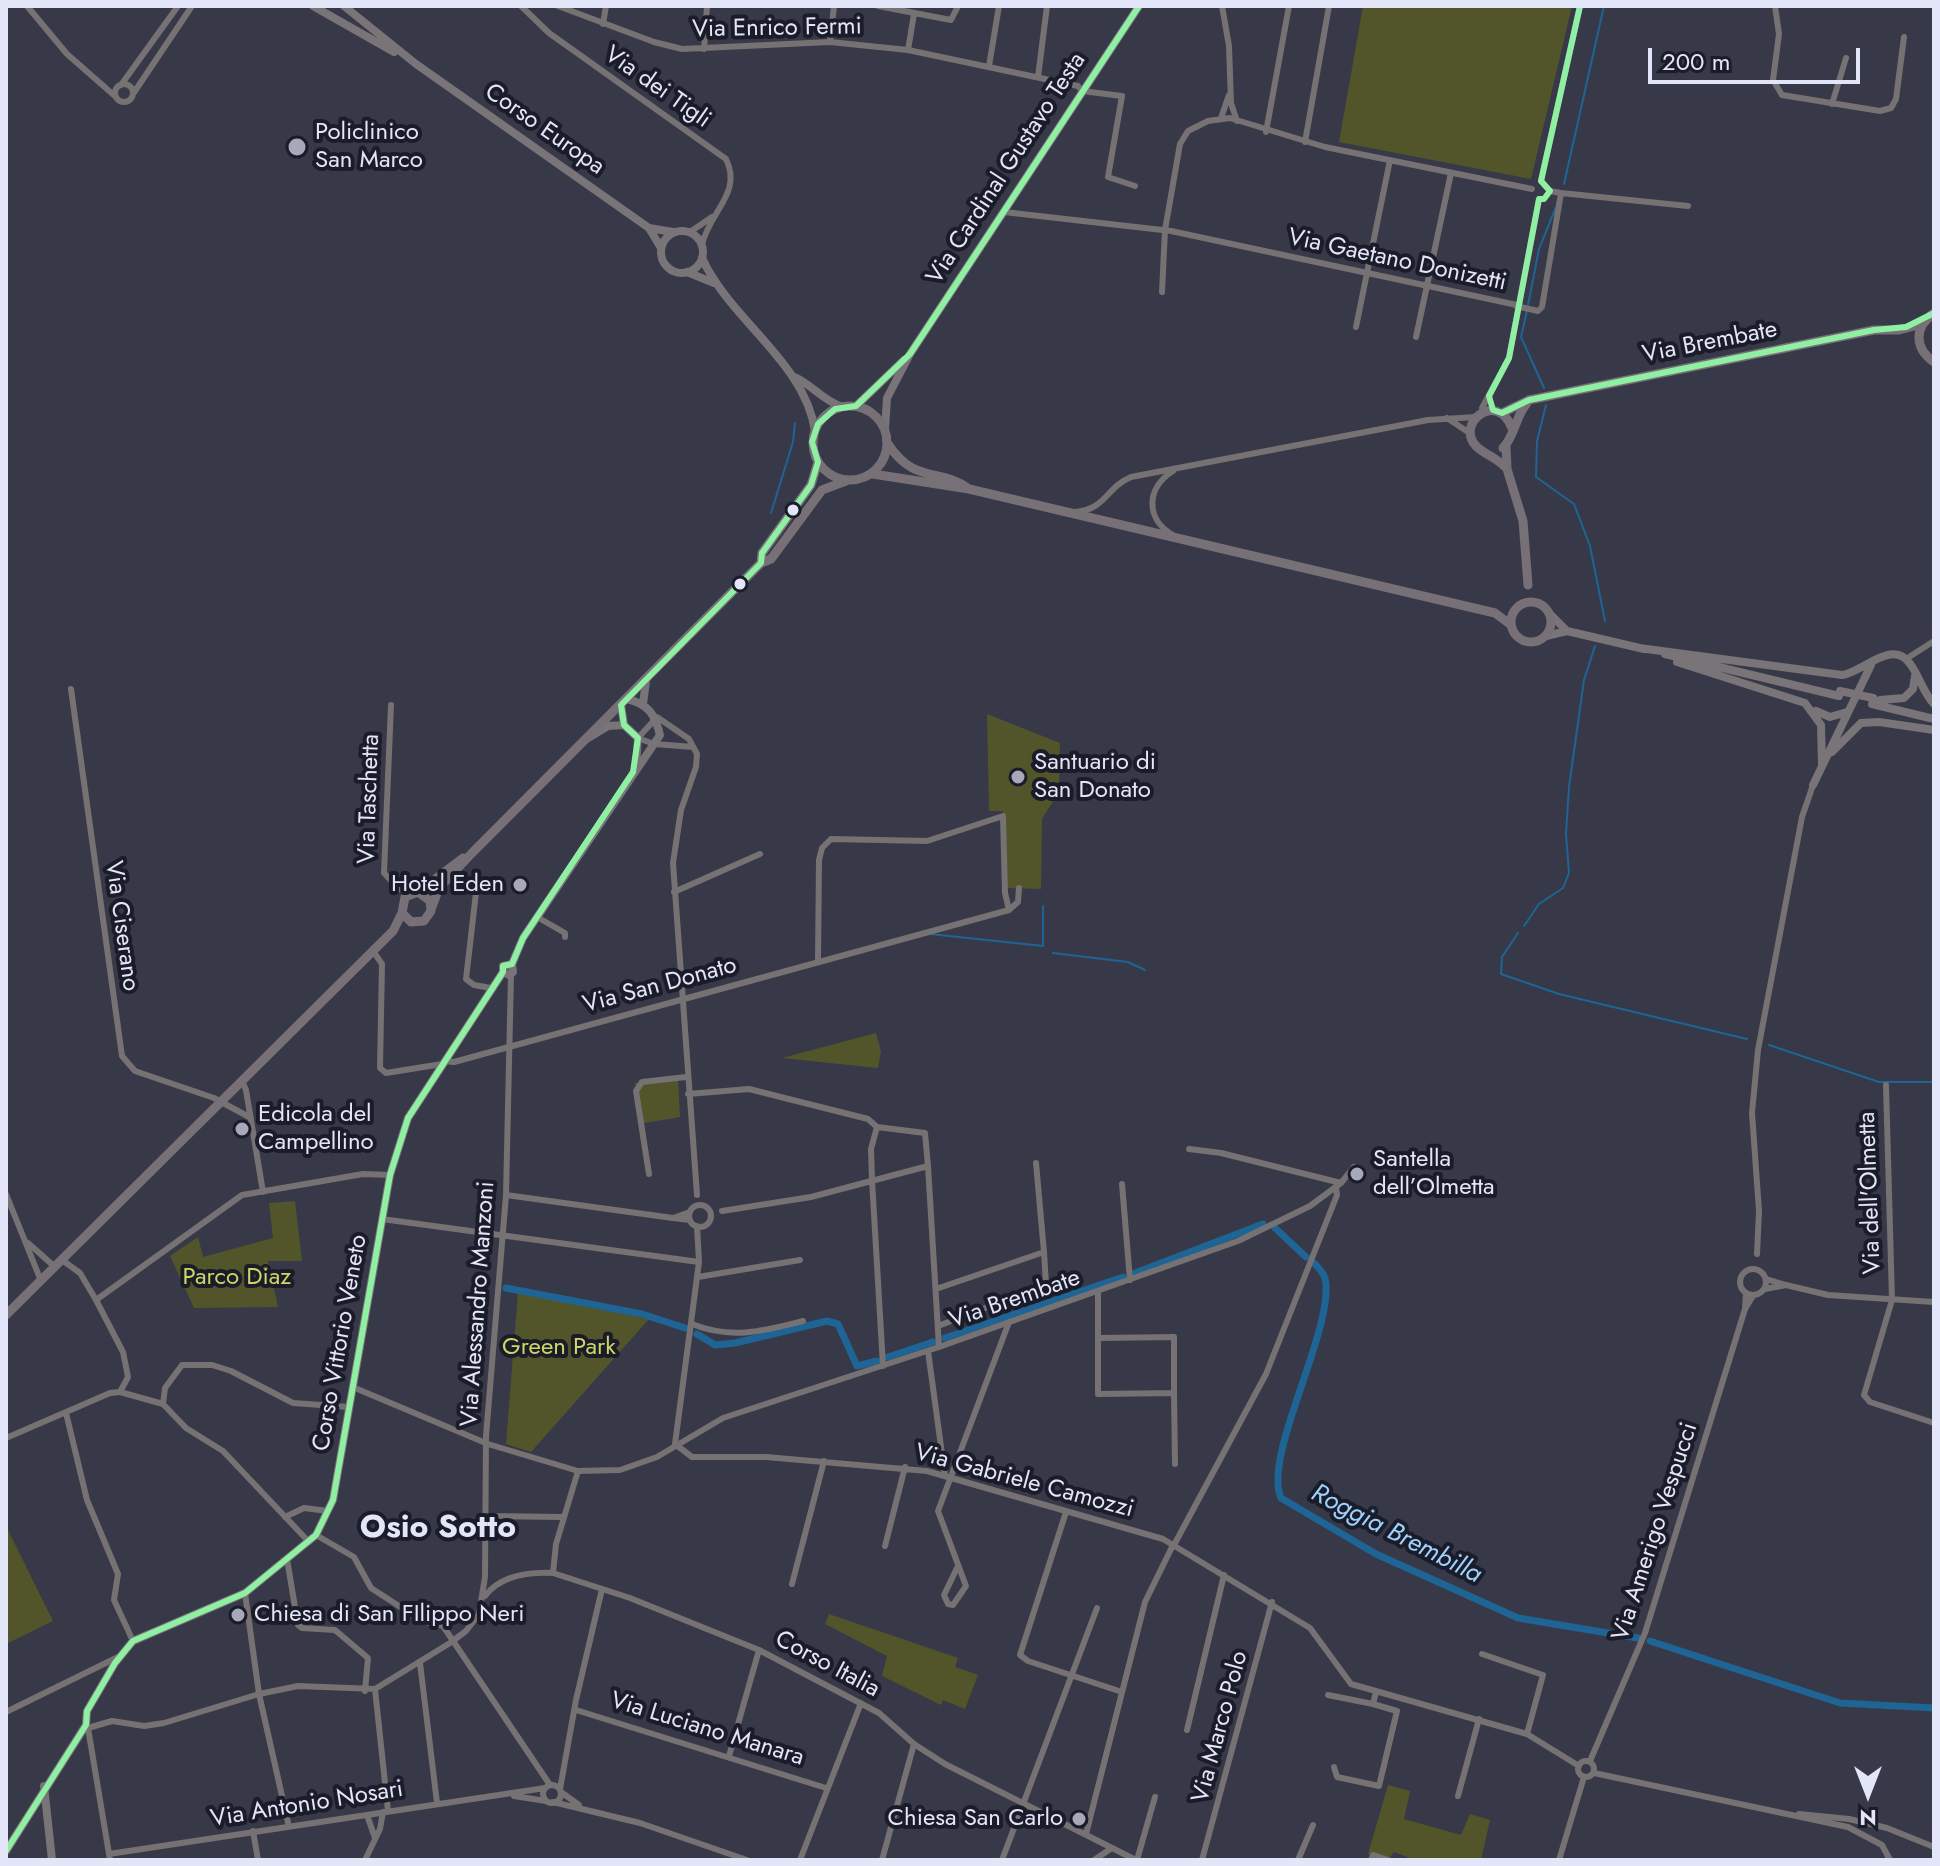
<!DOCTYPE html>
<meta charset="utf-8">
<style>
body{margin:0}
#map{position:relative;width:1940px;height:1866px;overflow:hidden;background:#383948;font-family:Jost,sans-serif}
canvas{display:block}
.frame{position:absolute;inset:0;border:8px solid #e3e5f8;pointer-events:none}
.north{position:absolute;left:1828px;top:1754px;width:80px;height:80px;-webkit-text-stroke:6px #1b1c29;paint-order:stroke;rotate:180deg;font-size:22px;font-weight:700;line-height:32px;text-align:center;color:#e3e5f8}
.north::after{content:'';display:block;margin:auto;width:28px;height:36px;background:#e3e5f8;clip-path:polygon(50% 0,100% 100%,50% 72%,0 100%)}
.scale{position:absolute;left:1648px;top:48px;width:212px;height:36px;box-sizing:border-box;border:4px solid #e3e5f8;border-top:0;padding-left:10px;font-size:24px;line-height:28px;white-space:nowrap;color:#e3e5f8;-webkit-text-stroke:6px #1b1c29;paint-order:stroke}
</style>
<div id="map">
<canvas width="1940" height="1866"></canvas>
<div class="frame"></div>
<div class="north">N</div>
<div class="scale">200 m</div>
</div>
<script>
const ctx = document.querySelector('canvas').getContext('2d');
ctx.lineJoin = 'round';
function fill(path, color) {
  ctx.fillStyle = color;
  ctx.fill(path, 'evenodd');
}
function stroke(path, color, width, dash) {
  ctx.strokeStyle = color;
  ctx.lineWidth = width;
  ctx.lineCap = dash ? 'butt' : 'round';
  ctx.setLineDash(dash || []);
  ctx.stroke(path);
}
function label(font, color, halo, rows, align = 'center') {
  ctx.font = font + ' Jost,sans-serif';
  ctx.lineWidth = 8;
  ctx.setLineDash([]);
  ctx.textBaseline = 'middle';
  ctx.strokeStyle = halo;
  ctx.fillStyle = color;
  for (const [text, x, y, turn = 0] of rows) {
    ctx.save();
    ctx.translate(x, y);
    ctx.rotate((+turn || 0) * Math.PI / 180);
    ctx.textAlign = isNaN(turn) ? turn : align;
    if (halo) ctx.strokeText(text, 0, 0);
    ctx.fillText(text, 0, 0);
    ctx.restore();
  }
}
const green = new Path2D(`
 M1363,6H1572L1531,179L1339,142Z
 M987,714L1060,743L1059,792L1042,819L1041,889L1006,888L1003,811H989Z
 M876,1033L881,1051L878,1068L782,1058Z
 M678,1079L680,1117L639,1124L635,1083Z
 M295,1201L302,1261H268L278,1307L194,1308L170,1256L198,1237L203,1257L273,1238L269,1203Z
 M518,1292L649,1319L531,1452L506,1444Z
 M6,1526L53,1621L6,1644Z
 M829,1614L958,1658L955,1667L978,1675L965,1709L943,1700L941,1705L882,1676L887,1656L825,1624Z
 M1388,1785L1410,1791L1404,1819L1461,1835L1470,1814L1490,1820L1481,1860H1415L1394,1852L1388,1860L1368,1854Z`);
const stream = new Path2D(`
 M1564,184L1604,6
 M1528,305L1539,249L1556,207
 M1527,311L1521,337L1544,388
 M1546,405L1537,441L1536,477L1574,504L1590,546L1605,621
 M771,513L793,442L795,423
 M1524,926L1539,904L1563,888L1569,873L1566,834L1569,787L1584,680L1595,646
 M1518,933L1502,957L1501,974L1559,994L1747,1039
 M930,934L1043,946V906
 M1053,953L1128,962L1145,970
 M1769,1045L1879,1082H1934`);
const canal = new Path2D(`
 M1275,1228L1306,1257
 M1314,1263C1318,1267 1323,1272 1325,1278C1336,1327 1262,1455 1281,1498L1376,1554L1518,1618L1638,1638
 M1135,1273L1263,1224
 M506,1288L642,1314L685,1328
 M697,1334L715,1345L735,1343L827,1321L838,1324L857,1366L877,1361
 M945,1338L1123,1277
 M888,1357L933,1342
 M1650,1641L1840,1703L1934,1708`);
const street = new Path2D(`
 M27,6L67,54L116,97
 M521,6L549,33L726,159C743,193 709,212 702,245
 M558,6L654,42L682,49L830,42L908,50L1078,86L1082,91L1122,96L1108,177L1135,186
 M878,6L951,20L958,6
 M1222,6L1229,46L1231,103L1237,121
 M1775,6L1779,34L1773,80L1782,95L1880,111L1891,108L1896,99L1904,37
 M603,24L606,6
 M830,42L834,6
 M704,49L707,6
 M908,50L914,14
 M989,66L999,6
 M1038,77L1047,6
 M115 93a9 9 0 1 1 18 0a9 9 0 1 1-18 0Z
 M121,85L178,6
 M133,94L192,6
 M1832,104L1846,58
 M1221,118L1229,95
 M1266,132L1289,6
 M1305,142L1329,6
 M1541,181L1580,6
 M1561,193L1688,206
 M1004,212L1171,231L1517,305
 M690,232L712,217
 M1162,292L1165,230L1180,144L1188,131L1208,121L1230,118L1325,147L1532,189
 M1516,306L1538,311L1542,307L1561,193L1550,191L1541,181
 M1356,327L1390,160
 M1416,337L1451,173
 M1484,412L1482,408L1509,358L1539,199
 M1447,418L1471,434
 M1075,512C1107,509 1105,488 1131,477L1428,420L1476,417
 M1173,535C1145,519 1146,488 1173,471
 M1906,659L1934,641
 M71,689L122,1056L135,1071L214,1098L249,1117
 M391,705L384,873L399,889L412,892
 M693,747L654,744L638,738L657,717L689,739L697,754L696,767L681,810L673,863L697,1195
 M477,884L466,979L474,985L491,988
 M674,892L760,854
 M537,917L565,933V937
 M373,951L382,964L380,1068L386,1073L442,1064
 M818,962L819,860L822,848L831,839L927,841L1003,816L1005,893L1009,910
 M444,1061L454,1062L1009,910L1018,902L1019,888
 M242,1081L246,1090L263,1192
 M1886,1085L1892,1300L1864,1395L1870,1402L1934,1423
 M688,1094L749,1089L868,1119L877,1127
 M1189,1149L1221,1153L1341,1183
 M649,1174L636,1091L642,1082L686,1077
 M1122,1184L1130,1280
 M6,1194L41,1281
 M506,1195L673,1218
 M689 1216a11 11 0 1 1 22 0a11 11 0 1 1-22 0Z
 M722,1211L811,1197L928,1166L939,1347
 M690,1212L673,1218L690,1220
 M382,1219L699,1262
 M28,1243L55,1267
 M1757,1254L1759,1211L1752,1113L1758,1050L1802,817L1813,785
 M62,1260L80,1273L96,1300L123,1352L128,1377L120,1392
 M1740 1282a13 13 0 1 1 26 0a13 13 0 1 1-26 0Z
 M698,1277L800,1260
 M1786,1285L1828,1295L1934,1302
 M936,1289L1044,1252L1036,1163
 M1765,1289L1786,1285L1766,1279
 M1098,1292V1394L1174,1393V1337L1098,1338
 M1746,1293L1745,1309L1753,1296
 M96,1300L242,1195L363,1174L390,1175
 M692,1324C732,1340 763,1331 803,1321
 M938,1326L1046,1285L1044,1252
 M928,1351L945,1476
 M883,1366L872,1180L871,1149L877,1127L925,1133L928,1166
 M355,1388L488,1444L578,1471L620,1470L657,1457L723,1418L939,1347L1238,1241L1310,1206L1341,1183L1354,1167
 M1174,1393L1175,1464
 M163,1404L165,1388L182,1365H212L231,1371L293,1403L349,1407
 M163,1404L186,1428L223,1451L309,1542
 M66,1413L87,1500L118,1574L114,1600L133,1641
 M6,1438L110,1393L120,1392L163,1404
 M675,1444L692,1457H766L927,1471L1163,1539L1310,1628L1351,1684L1527,1734L1579,1766
 M675,1444L699,1262L697,1226
 M1066,1512L1020,1655L1028,1661L1122,1692
 M486,1516L563,1517
 M285,1517L304,1508L328,1511
 M316,1535L354,1557L371,1588L422,1621L443,1626L550,1785
 M1174,1545L1266,1374L1337,1195L1336,1187
 M885,1546L905,1467
 M287,1559L298,1625L302,1628L335,1630L368,1658L365,1691
 M957,1568L944,1595L948,1604L953,1605L966,1586L938,1511L1009,1322
 M553,1573L556,1544L578,1471
 M792,1584L824,1461
 M245,1593L259,1694L289,1827
 M485,1596C500,1576 529,1572 553,1573L630,1598L759,1650L879,1713L914,1744L945,1764L1136,1860
 M1482,1654L1543,1675L1527,1734
 M420,1663L437,1803
 M375,1689L388,1811
 M1328,1695L1373,1704
 M576,1710L826,1788
 M6,1712L118,1657
 M86,1725L88,1728L112,1721L144,1726L164,1723L259,1694L298,1686L375,1689L450,1643L466,1631L479,1614L485,1577L486,1436L506,1195L511,974
 M88,1728L110,1860
 M1187,1730L1224,1575
 M729,1756L759,1650
 M1578 1769a8 8 0 1 1 16 0a8 8 0 1 1-16 0Z
 M1590,1761L1645,1633L1745,1309
 M1334,1767L1337,1777L1379,1786L1397,1711L1373,1704L1376,1692
 M1594,1773L1848,1827L1882,1845L1890,1860
 M543 1794a9 9 0 1 1 18 0a9 9 0 1 1-18 0Z
 M560,1789L576,1700L602,1589
 M561,1792L579,1805
 M514,1796L546,1801
 M1458,1796L1479,1719
 M553,1802L640,1823L747,1860
 M1799,1814L1849,1819L1887,1828L1934,1847
 M367,1815L375,1838
 M253,1831L258,1860
 M1086,1834L1145,1602L1173,1545
 M109,1854L545,1788
 M365,1860L380,1829L383,1812
 M800,1860L861,1703
 M882,1860L914,1744
 M1002,1860L1097,1608
 M1094,1860L1112,1848
 M1137,1860L1155,1797
 M1202,1860L1272,1602
 M1298,1860L1313,1825
 M1371,1860L1373,1855L1388,1860
 M1559,1860L1584,1777`);
const secondary = new Path2D(`
 M313,6L394,52
 M344,6L416,64L649,228L661,248
 M649,228L673,232
 M661 252a21 21 0 1 1 42 0a21 21 0 1 1-42 0Z
 M702,258C730,320 805,362 815,431
 M687,272L714,283
 M792,376C811,383 820,399 842,407
 M856,406L904,360
 M885,429L887,398L910,354L1139,6
 M1551,615L1567,631L1644,649
 M1546,636L1567,631
 M1639,648L1842,675C1864,672 1893,637 1911,665C1920,678 1923,692 1934,704
 M1665,654L1839,696
 M1677,662L1805,703L1821,725L1822,765
 M1880,700L1904,698L1913,689L1915,676
 M643,704L646,681
 M1872,704L1934,719
 M621,705L624,725L638,738L636,764
 M1816,711L1830,717L1847,712
 M588,738L608,726L624,725
 M1832,752L1861,723L1879,722L1934,730
 M1813,785L1871,665
 M503,972L509,975L513,972L512,964L523,938L660,735C655,715 649,704 627,699
 M44,1786L52,1860
 M6,1851L86,1725L87,1711L115,1663L133,1641L245,1593L316,1535L333,1500L390,1175L408,1118L503,972V966L512,964`);
const primary = new Path2D(`
 M1934,313C1914,327 1914,348 1934,362
 M813 443a37 37 0 1 1 74 0a37 37 0 1 1-74 0Z
 M1502,413L1529,400L1874,330H1899L1922,324
 M888,444C915,485 939,467 969,489
 M1506,446L1507,469L1523,521L1528,585
 M1503,448C1515,436 1515,417 1527,403
 M1507,469C1498,458 1485,455 1476,446C1455,423 1497,390 1512,428
 M873,474L969,489L1495,613L1511,625
 M761,563L762,553L811,485L818,462
 M1511 622a20 20 0 1 1 40 0a20 20 0 1 1-40 0Z
 M418,892L463,858
 M432,907L439,888L473,852L761,563L771,559L822,490L846,481
 M6,1315L393,931L402,913L405,897L418,892L430,901L431,911L424,921L411,922L402,913`);
const secondaryBridge = new Path2D(`
 M1840,691L1873,698`);
const bus1 = new Path2D(`
 M1580,6L1541,181L1550,191L1544,199H1539L1509,358L1489,396L1493,410L1502,413L1529,400L1874,330L1906,327L1934,313
 M6,1851L86,1725L87,1711L115,1663L133,1641L245,1593L316,1535L333,1500L390,1175L408,1118L503,972V966L512,964L523,938L633,772L638,738L624,725L621,705L761,563L762,553L811,485L818,462L812,442L818,424L835,409L856,406L910,354L1139,6`);
const markers = [
 [297,147,10,"#a7a9ba"],
 [793,510,7,"#e3e5f8"],
 [740,584,7,"#e3e5f8"],
 [1018,777,8,"#a7a9ba"],
 [520,885,8,"#a7a9ba"],
 [242,1129,8,"#a7a9ba"],
 [1357,1174,8,"#a7a9ba"],
 [238,1615,8,"#a7a9ba"],
 [1079,1819,8,"#a7a9ba"]
];
const streetNames = [
 ["Via Enrico Fermi",777,29,-1],
 ["Via dei Tigli",657,88,35],
 ["Corso Europa",544,130,35],
 ["Via Cardinal Gustavo Testa",1007,169,-57],
 ["Via Gaetano Donizetti",1397,261,12],
 ["Via Brembate",1710,343,-11],
 ["Via Taschetta",370,799,-88],
 ["Via Ciserano",121,926,82],
 ["Via San Donato",660,986,-15],
 ["Via dell'Olmetta",1871,1193,-92],
 ["Via Brembate",1015,1300,-19],
 ["Via Alessandro Manzoni",479,1304,-86],
 ["Corso Vittorio Veneto",341,1343,-80],
 ["Via Gabriele Camozzi",1024,1482,15],
 ["Via Amerigo Vespucci",1656,1532,-72],
 ["Corso Italia",827,1665,28],
 ["Via Marco Polo",1221,1727,-75],
 ["Via Luciano Manara",707,1730,17],
 ["Via Antonio Nosari",307,1805,-9]
];
const poiNames = [
 ["Policlinico",315,133],
 ["San Marco",315,161],
 ["Santuario di",1034,763],
 ["San Donato",1034,791],
 ["Hotel Eden",504,885,"right"],
 ["Edicola del",258,1115],
 ["Campellino",258,1143],
 ["Santella",1373,1160],
 ["dell’Olmetta",1373,1188],
 ["Chiesa di San FIlippo Neri",254,1615],
 ["Chiesa San Carlo",1063,1819,"right"]
];
const parkNames = [
 ["Parco Diaz",237,1278],
 ["Green Park",559,1348]
];
const waterNames = [
 ["Roggia Brembilla",1396,1535,27]
];
const districtNames = [
 ["Osio Sotto",438,1529]
];
fill(green, '#515529');
stroke(stream, '#1e6494', 2);
stroke(canal, '#1e6494', 7);
stroke(street, '#767172', 6);
stroke(secondary, '#797477', 8);
stroke(primary, '#777177', 9);
stroke(secondaryBridge, '#797477', 8);
stroke(bus1, '#8ff0a4', 6);
for (const [x, y, r, color] of markers) {
  const dot = new Path2D();
  dot.arc(x, y, r, 0, 2 * Math.PI);
  ctx.fillStyle = color;
  ctx.fill(dot);
  stroke(dot, '#1b1c29', 3);
}
label('24px', '#e3e5f8', '#1b1c29', streetNames);
label('24px', '#e3e5f8', '#1b1c29', poiNames, 'left');
label('24px', '#cfd664', '#1b1c29', parkNames);
label('italic 26px', '#9cd2fd', '#1b1c29', waterNames);
label('bold 32px', '#e3e5f8', '#1b1c29', districtNames);
</script>
